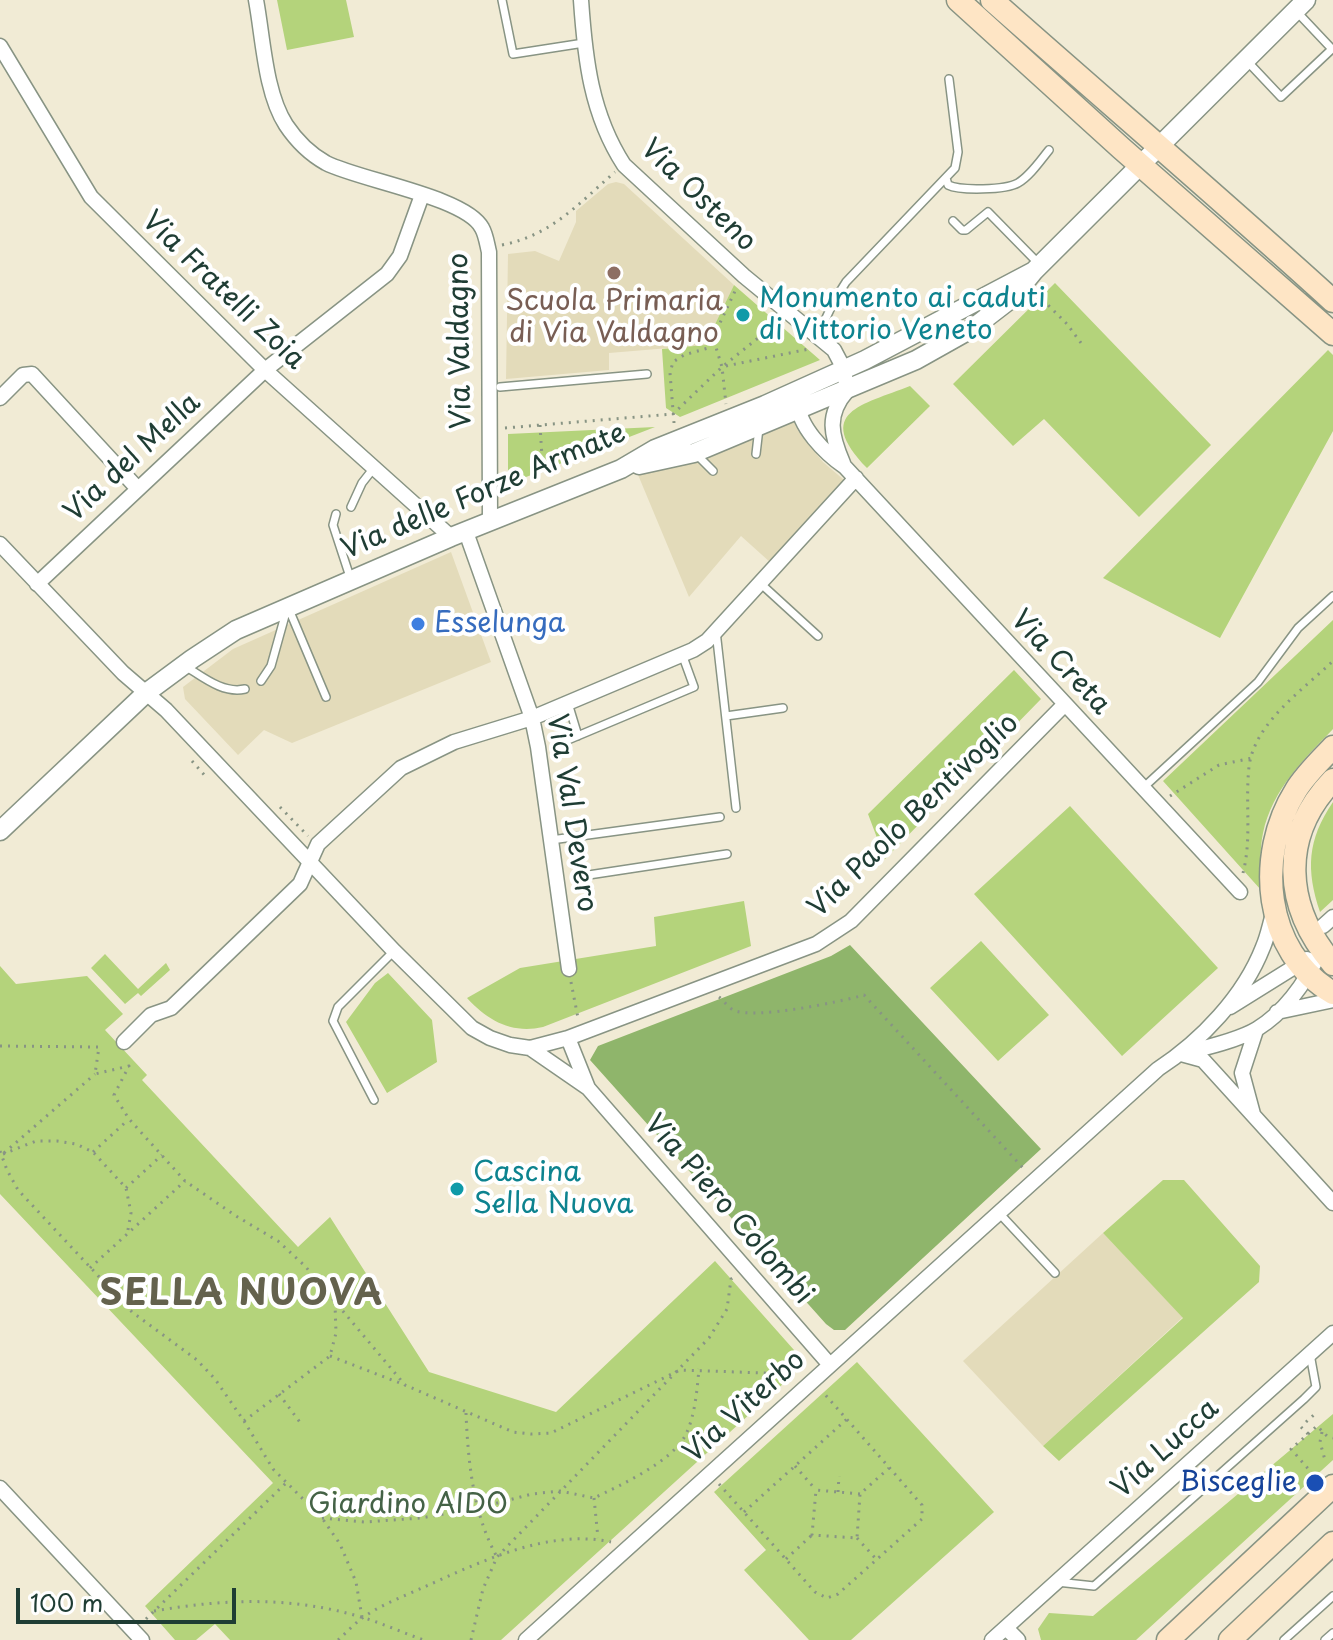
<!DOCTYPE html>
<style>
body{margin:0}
#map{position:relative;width:1333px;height:1640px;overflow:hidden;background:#f1ebd5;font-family:"Playpen Sans",sans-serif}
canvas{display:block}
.scale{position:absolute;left:16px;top:1588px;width:220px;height:36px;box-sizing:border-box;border:4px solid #1f3d34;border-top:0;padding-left:10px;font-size:24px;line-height:28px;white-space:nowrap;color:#1f3d34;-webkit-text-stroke:6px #fff;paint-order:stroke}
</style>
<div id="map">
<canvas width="1333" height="1640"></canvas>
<div class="scale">100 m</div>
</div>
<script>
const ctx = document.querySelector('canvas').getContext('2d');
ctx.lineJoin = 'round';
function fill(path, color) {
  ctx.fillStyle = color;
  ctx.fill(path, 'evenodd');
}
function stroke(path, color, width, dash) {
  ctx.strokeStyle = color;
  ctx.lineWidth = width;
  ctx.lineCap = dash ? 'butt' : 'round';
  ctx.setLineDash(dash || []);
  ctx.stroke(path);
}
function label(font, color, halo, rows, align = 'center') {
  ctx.font = font + ' "Playpen Sans",sans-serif';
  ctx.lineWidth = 8;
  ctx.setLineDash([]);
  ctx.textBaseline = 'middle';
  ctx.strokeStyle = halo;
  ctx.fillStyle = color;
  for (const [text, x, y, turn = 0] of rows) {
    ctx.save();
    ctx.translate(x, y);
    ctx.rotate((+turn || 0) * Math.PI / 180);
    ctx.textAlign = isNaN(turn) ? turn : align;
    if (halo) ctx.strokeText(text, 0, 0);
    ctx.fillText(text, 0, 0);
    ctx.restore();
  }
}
const built = new Path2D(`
 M616,182L624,184L734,285L705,345L609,353V370L506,379L508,254L535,251L559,261L576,222V211L608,184Z
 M789,409L797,429L808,444L823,462L844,480L771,563L741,536L689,597L636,470Z
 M451,552L491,662L292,743L264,730L238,755L185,699L183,687L233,649Z
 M1103,1233L1183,1317L1043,1446L963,1361Z`);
const green = new Path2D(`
 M277,0H346L354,37L287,50Z
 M1055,283L1211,445L1139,517L1044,419L1013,446L953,384Z
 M734,285L820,360L680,417L666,408L662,349L705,345Z
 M1328,350L1333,355V431L1220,638L1103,578Z
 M910,386L930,406L867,468C813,412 862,405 910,386Z
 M655,427L508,484V434Z
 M1333,620V729C1304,759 1272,790 1263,833C1259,851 1261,872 1261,890L1163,781Z
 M1014,670L1041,699L885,859L868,814Z
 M1333,802V900L1320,912C1306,870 1307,840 1333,802Z
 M1070,806L1218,968L1122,1056L974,894Z
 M744,901L751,946L543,1027C512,1034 488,1021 467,998L520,968L656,946L654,917Z
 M981,941L1049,1015L998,1061L930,988Z
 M105,954L138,989L166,963L170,970L141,996L138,993L125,1004L91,968Z
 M0,966L16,984L87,976L123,1014L105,1030L147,1075L142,1080L298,1247L330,1217L429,1372L556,1412L715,1261L794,1350L798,1365L795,1373L501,1640H230L215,1624L196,1640H175L145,1606L273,1483L0,1194Z
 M388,973L432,1020L437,1062L387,1093L346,1022L375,983Z
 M1163,1180H1184L1260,1266L1259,1282L1059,1461L1043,1446L1183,1318L1103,1233Z
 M857,1362L994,1512L851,1640H809L744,1570L766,1550L714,1492Z
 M1333,1414V1460L1136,1640H1041L1038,1629L1049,1613L1093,1616Z`);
const forest = new Path2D(`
 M850,945L1041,1149L845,1330H834L826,1324L590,1060L598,1046L831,956Z`);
const path = new Path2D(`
 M502,245C552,235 578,204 615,172
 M1037,294L1067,324L1084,347
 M714,341L722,367L726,404
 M726,366L809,349
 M674,423L670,373L673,362L684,355L708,348L737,287
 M540,425L543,473
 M505,428L673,414L722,367L778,322
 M192,761L207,778
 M1170,796L1219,765L1252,758
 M280,807L308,836
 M1243,873C1252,838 1245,803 1249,767C1254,723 1304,689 1333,661
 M571,982L578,1018
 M719,997C723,1000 728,1007 733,1010C753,1020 840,1002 864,995L1024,1169
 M0,1046L99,1047L95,1074L129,1066L114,1095L129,1119L185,1181L236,1216L278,1241L305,1266L405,1385L513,1432L531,1434L551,1433L680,1370L793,1374
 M0,1151L7,1170L18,1190L132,1312L197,1360L215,1379L244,1421L273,1469L322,1518L340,1544L356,1582L362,1617
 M93,1152L128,1120
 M4,1153L95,1074
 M3,1154L36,1141H57L76,1144L93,1152L126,1188L131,1213L127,1235
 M126,1188L162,1155
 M90,1268L185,1181
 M330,1356L405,1385
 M279,1394L302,1425
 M466,1413C468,1461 473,1514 497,1557
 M244,1421L330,1356L336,1333L335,1304
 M1306,1422L1317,1412
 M1301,1427L1308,1434L1291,1449L1311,1472
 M1322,1432L1320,1442L1325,1460
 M1308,1434L1317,1426L1327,1436L1333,1438
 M795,1466L816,1490
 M719,1484L815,1592L827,1598L838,1594L922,1519V1505L822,1391
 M838,1492L839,1476
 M860,1494L816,1490L812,1535L857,1538L860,1494L889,1468
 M594,1498L598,1538
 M744,1512L847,1419
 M322,1518L365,1522L421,1518L478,1508L532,1494L560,1491L594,1498C621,1485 671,1462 685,1436C695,1417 697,1390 699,1369
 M857,1538L876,1559
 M786,1559L812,1535
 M154,1611C224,1599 291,1596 361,1617C382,1623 403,1633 424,1640
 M146,1619L286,1483
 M338,1640C346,1633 353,1625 361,1619C378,1606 402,1597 422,1588C478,1563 548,1528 611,1542
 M471,1640L483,1589L497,1557L709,1338L727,1309L731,1279L734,1277`);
const service = new Path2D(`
 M502,0L513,54L584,43
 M1247,61L1281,97L1332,49L1297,12
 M946,178L948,185C960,191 1006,190 1018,183C1030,176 1040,161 1049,150
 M953,221L962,230H966L988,212L1039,264
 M818,335L834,301L846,282L955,168L958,152L949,79
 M500,387L647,374
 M696,454L713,471
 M756,454L759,428
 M351,507L362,483L373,469
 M336,514L333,525L351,580
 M760,583L818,636
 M288,607L326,697
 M716,631L736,808
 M185,666C203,677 223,694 245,689
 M261,681L271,666L286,612
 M568,703L578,736
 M726,716L783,708
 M556,745L694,687L682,654
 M1144,787L1258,682L1298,628L1333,596
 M577,837L582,876L727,854
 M551,840L720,817
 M374,1100L333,1021L338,1007L394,951
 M999,1213L1055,1273
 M1057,1582L1094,1586L1304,1399L1316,1387L1310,1354
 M1284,1640L1333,1596
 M1325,1640L1333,1633`);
const minor = new Path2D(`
 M256,0C263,37 265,93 286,125C296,140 310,154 326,163C359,180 466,197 482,228C486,235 487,244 489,252L490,522
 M581,0C585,59 591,114 624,165L744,276L834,350L844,369L847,391C826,415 831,435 843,463
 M0,46L91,197L265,370L451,537
 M0,398L23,375L32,374L138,489
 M798,401C797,426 826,454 845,467L1240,892
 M466,532L532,718L538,747L569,969
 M0,544L123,673L166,710L394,951L472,1028L490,1038L510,1045L530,1048L568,1038L816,944L851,921L1064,705
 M37,584L265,370L387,274L400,256L422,195
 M1323,926L1333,917
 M1230,1007L1307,959
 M1277,1012L1333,1000
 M568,1038L588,1088
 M124,1042L151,1015L171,1008L300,884L318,844L401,768L454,742L532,718L693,650L707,641L856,478
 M530,1048L588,1088L830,1365
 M1184,1053C1205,1048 1239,1040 1257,1029C1286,1011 1307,980 1321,950
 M1181,1054L1203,1060L1333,1203
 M1253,1114L1242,1073L1256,1030
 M0,1488L142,1640
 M1006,1628L1018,1640
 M526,1640L1158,1069C1201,1041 1244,996 1263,947C1268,936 1270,923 1274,911
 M992,1640L1333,1333`);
const tertiary = new Path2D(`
 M639,465L694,453L916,360L973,328L1012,298L1034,271L1306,0
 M0,831L146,693L192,659L236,630L451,537L621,469L655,449L765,405L865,360L1034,271`);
const secondary = new Path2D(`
 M958,0L1121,148L1333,334
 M992,0C1106,101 1221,199 1333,301
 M1333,747C1320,761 1306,774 1296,790C1255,855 1263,952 1333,993
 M1333,780C1279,836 1284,907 1333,964
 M1168,1640L1333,1486
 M1230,1640L1333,1543`);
const markers = [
 [614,273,8,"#8d6e63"],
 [743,315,8,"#0f9aa8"],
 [418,624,8,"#3f7fe0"],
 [457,1189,8,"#0f9aa8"],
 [1315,1483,10,"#1a4fb4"]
];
const streetNames = [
 ["Via Osteno",698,196,44],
 ["Via Fratelli Zoia",223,291,44],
 ["Via Valdagno",461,341,-91],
 ["Via del Mella",133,458,-43],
 ["Via delle Forze Armate",484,492,-23],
 ["Via Creta",1060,663,47],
 ["Via Val Devero",571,813,81],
 ["Via Paolo Bentivoglio",914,816,-44],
 ["Via Piero Colombi",728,1210,49],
 ["Via Viterbo",745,1407,-42],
 ["Via Lucca",1166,1449,-42]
];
const cultureNames = [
 ["Monumento ai caduti",759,299],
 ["di Vittorio Veneto",759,331],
 ["Cascina",473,1173],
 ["Sella Nuova",473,1205]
];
const educationNames = [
 ["Scuola Primaria",614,302],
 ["di Via Valdagno",614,334]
];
const shopNames = [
 ["Esselunga",434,624]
];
const transitNames = [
 ["Bisceglie",1297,1483]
];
const parkNames = [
 ["Giardino AIDO",408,1505]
];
const districtNames = [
 ["SELLA NUOVA",242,1295]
];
fill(built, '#e3dbba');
fill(green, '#b4d37b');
fill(forest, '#8fb56b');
stroke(service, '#889484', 10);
stroke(minor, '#889484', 17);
stroke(tertiary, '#889484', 21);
stroke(secondary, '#889484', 25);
stroke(path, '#889484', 3, [2, 6]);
stroke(service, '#fff', 7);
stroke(minor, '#fff', 14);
stroke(tertiary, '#fff', 18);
stroke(secondary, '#fee5c5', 22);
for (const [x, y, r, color] of markers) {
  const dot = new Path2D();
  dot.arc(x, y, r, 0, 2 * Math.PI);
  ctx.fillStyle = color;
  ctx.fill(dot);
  stroke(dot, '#fff', 3);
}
label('28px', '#1f3d34', '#fff', streetNames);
label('28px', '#0d838f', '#fff', cultureNames, 'left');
label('28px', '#785e54', '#fff', educationNames);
label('28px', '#366cbe', '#fff', shopNames, 'left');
label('28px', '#164399', '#fff', transitNames, 'right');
label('28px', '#446246', '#fff', parkNames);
ctx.letterSpacing = '2px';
label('bold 36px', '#64624d', '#fff', districtNames);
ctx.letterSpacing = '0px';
</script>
